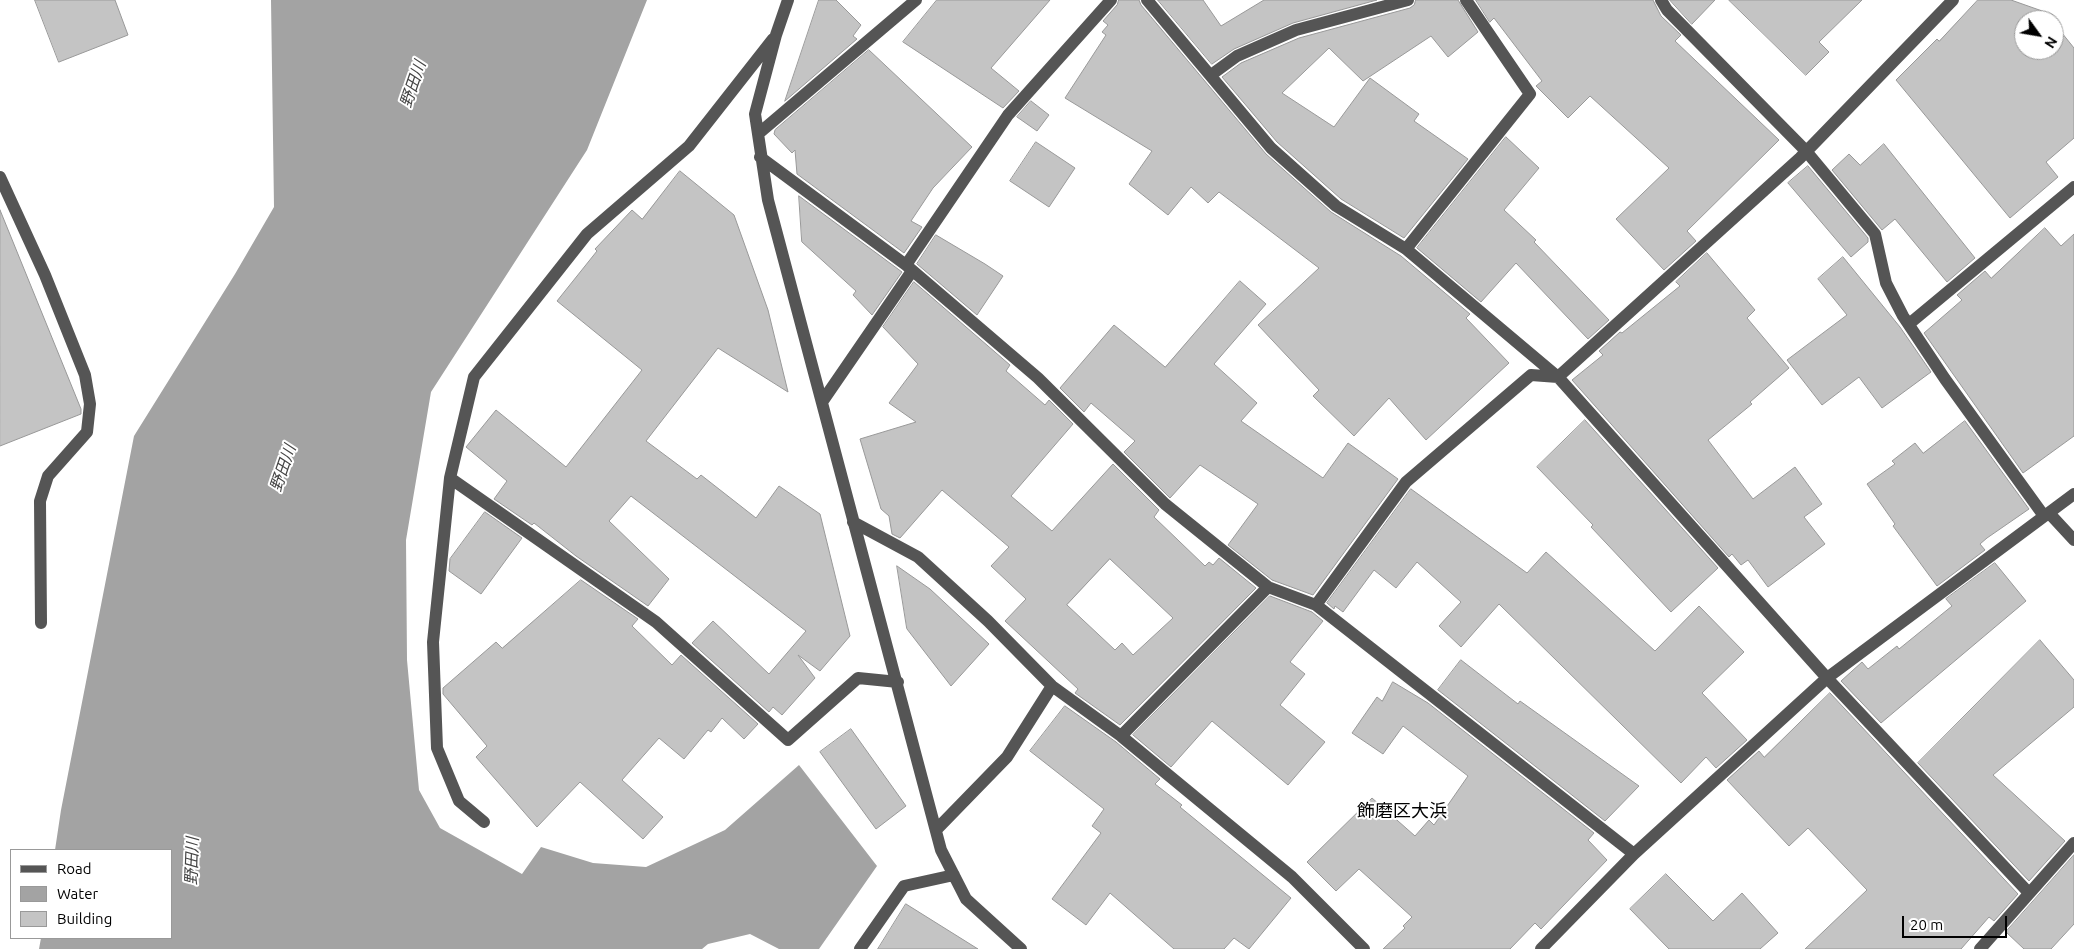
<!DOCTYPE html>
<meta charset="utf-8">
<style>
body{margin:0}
#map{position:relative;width:2074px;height:949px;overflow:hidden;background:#fff;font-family:Ubuntu,sans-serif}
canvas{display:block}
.legend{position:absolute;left:10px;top:849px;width:162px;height:90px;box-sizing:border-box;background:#fff;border:1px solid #999;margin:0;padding:6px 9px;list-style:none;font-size:15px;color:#000}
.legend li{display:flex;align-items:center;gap:10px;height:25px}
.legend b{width:25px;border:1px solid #999}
.north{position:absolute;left:2014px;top:10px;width:50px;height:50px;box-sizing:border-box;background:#fff;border:1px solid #999;border-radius:50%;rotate:122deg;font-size:14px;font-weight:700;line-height:20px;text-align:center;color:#000}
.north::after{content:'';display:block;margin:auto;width:18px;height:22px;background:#000;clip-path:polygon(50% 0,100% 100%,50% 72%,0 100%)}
.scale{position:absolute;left:1902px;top:916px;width:105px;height:22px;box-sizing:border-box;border:2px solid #000;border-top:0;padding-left:6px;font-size:15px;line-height:18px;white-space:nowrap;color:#000;-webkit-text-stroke:4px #fff;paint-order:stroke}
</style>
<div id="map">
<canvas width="2074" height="949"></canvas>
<ul class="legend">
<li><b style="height:6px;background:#555"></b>Road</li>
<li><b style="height:14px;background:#a3a3a3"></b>Water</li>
<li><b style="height:14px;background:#c4c4c4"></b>Building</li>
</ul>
<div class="north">N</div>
<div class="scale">20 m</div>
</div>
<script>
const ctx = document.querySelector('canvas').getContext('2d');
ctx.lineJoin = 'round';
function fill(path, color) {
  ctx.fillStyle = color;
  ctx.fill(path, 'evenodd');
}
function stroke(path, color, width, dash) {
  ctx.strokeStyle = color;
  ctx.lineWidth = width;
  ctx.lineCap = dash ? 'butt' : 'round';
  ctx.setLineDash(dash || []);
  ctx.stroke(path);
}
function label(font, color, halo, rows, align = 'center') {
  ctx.font = font + ' Ubuntu,"Noto Sans JP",sans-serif';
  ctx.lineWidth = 4;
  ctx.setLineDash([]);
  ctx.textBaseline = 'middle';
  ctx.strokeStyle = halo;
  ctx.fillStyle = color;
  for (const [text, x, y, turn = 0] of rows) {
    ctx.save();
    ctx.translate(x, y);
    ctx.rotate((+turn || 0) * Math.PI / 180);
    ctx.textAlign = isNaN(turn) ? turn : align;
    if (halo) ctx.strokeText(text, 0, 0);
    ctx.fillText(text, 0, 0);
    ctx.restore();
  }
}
const water = new Path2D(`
 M271,0H647L587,150L431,392L406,540L407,660L419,790L440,828L522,874L541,847L593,863L646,867L725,830L799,765L877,866L819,949H779L750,934L708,944L702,949H39L41,938H171V850H55L61,810L134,436L235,274L274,207Z`);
const building = new Path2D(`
 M35,0H115L128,35L59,62Z
 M819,0H836L861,25L853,36L857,39L785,101Z
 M937,0H1050L991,68L1019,91L1003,108L903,42Z
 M1119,0H1139L1141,5L1266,154L1331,212L1401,256L1470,314L1466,318L1509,363L1426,440L1389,398L1354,436L1313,396L1319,390L1258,325L1319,268L1219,192L1208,203L1191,187L1168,215L1129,184L1152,151L1065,98L1106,35L1102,32L1108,25L1103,21L1117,5Z
 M1158,0H1203L1221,26L1264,0H1377L1293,23L1234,49L1212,64Z
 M1416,0H1458L1478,32L1448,57L1431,36L1363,81L1329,48L1282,93L1334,127L1370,78L1419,114L1414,121L1468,159L1404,238L1341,199L1277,142L1222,77L1241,63L1299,38L1410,8L1414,5Z
 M1476,0H1653L1661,16L1681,35L1675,41L1779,140L1687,231L1696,241L1664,270L1616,219L1669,168L1590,96L1568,118L1536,86L1542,81L1494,18L1490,22Z
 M1670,0H1715L1692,24Z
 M1729,0H1862L1819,42L1829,52L1806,75Z
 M1978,0H2011L2045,12L2051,20H2024V50H2054V23L2074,48V138L2046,162L2058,177L2010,218L1896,80L1937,39L1939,41Z
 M869,50L972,147L933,188L911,221L922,227L904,253L797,174L795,150L792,153L774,134L775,130Z
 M1031,101L1049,115L1037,131L1017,117Z
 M1506,137L1539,168L1504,210L1536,240L1534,242L1609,320L1588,339L1516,263L1481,302L1417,248Z
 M1036,142L1075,168L1049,207L1010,181Z
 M1884,144L1975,258L1947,282L1895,219L1882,230L1832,170L1849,154L1860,165Z
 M1808,166L1868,238V242L1851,257L1788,183Z
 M680,171L734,215L768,310L788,392L718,348L646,441L697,479L701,475L756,518L779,486L820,514L850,636L820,671L798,655L815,678L782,715L773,707L769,712L692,643L713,621L769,674L806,631L631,496L609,521L669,579L648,606L576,556L534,523L532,525L494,499L507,481L466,447L496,410L566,467L642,370L557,301L597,251L595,249L632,210L642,219Z
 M799,196L902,272L872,315L853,295L856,291L802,242Z
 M0,210L81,409V414L0,446Z
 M2045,228L2061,246L2074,234V436L2023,473L1924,333L1962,300L1957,295L1985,271L1991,278Z
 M936,235L985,264L1003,276L977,315L917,264Z
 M1707,253L1755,310L1747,318L1789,368L1750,402L1752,404L1708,440L1753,499L1795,467L1822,504L1804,517L1825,544L1768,587L1748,560L1741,565L1732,554L1729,557L1572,380L1603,355L1599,351L1620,332L1622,333L1680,286L1676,282Z
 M1843,257L1900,327L1931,372L1882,408L1859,377L1822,405L1787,360L1847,315L1818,279Z
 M1240,281L1266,304L1214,364L1257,403L1241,421L1323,478L1348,443L1398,479L1313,595L1272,580L1228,545L1258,504L1200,465L1170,498L1124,452L1135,441L1091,403L1084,412L1060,388L1114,325L1165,367Z
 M914,282L1010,365L1006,371L1045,405L1049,400L1073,424L1011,496L1052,531L1113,464L1159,510L1154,517L1205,566L1209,562L1213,565L1219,558L1256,588L1120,725L1075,693L1078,689L1005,621L1026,599L991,566L1009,547L942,490L900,538L892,534L889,516L881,509L860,439L916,422L889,403L918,364L883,327ZM1110,559L1173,618L1133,655L1122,643L1115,650L1067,605Z
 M1585,420L1718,568L1671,612L1591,527L1593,525L1537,467Z
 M1965,421L2029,509L1987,538L1980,544L1985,550L1937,586L1893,526L1895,524L1867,484L1895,464L1892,461L1915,443L1923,453Z
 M1411,489L1527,573L1546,552L1655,651L1699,606L1744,652L1702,693L1747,740L1716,768L1706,757L1681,783L1499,604L1461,647L1439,626L1461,602L1417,562L1396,588L1374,570L1343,612L1335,606L1334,609L1327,603Z
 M485,512L522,538L481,594L449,571L450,559Z
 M1995,563L2026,601L1881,723L1841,681L1862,662L1868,669L1897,646L1899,649L1952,606L1946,599Z
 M897,566L930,589L989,644L951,686L907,629Z
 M581,580L638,619L632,626L672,665L681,655L758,724L744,739L722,718L711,732L708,730L684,759L659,738L622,780L663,817L643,839L580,782L537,827L476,757L487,746L443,694V688L496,642L502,648Z
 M1270,596L1312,612L1323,621L1290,662L1305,674L1280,705L1325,742L1288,785L1212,721L1171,767L1133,735Z
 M2040,640L2074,680V707L1993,775L2065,841L2029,881L1918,763Z
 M1461,660L1518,704L1520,701L1639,786L1605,821L1438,690Z
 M1393,682L1428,703L1594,833L1588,840L1607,860L1541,929L1535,923L1510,949H1383L1405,928L1403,926L1412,917L1359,869L1336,891L1307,862L1372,798L1415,836L1429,820L1434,825L1468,776L1403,726L1383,754L1352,733L1377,697L1382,701Z
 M1830,693L2018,894L1994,921L1989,917L1961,949H1805L1867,890L1808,828L1789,846L1727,780L1759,751L1764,757Z
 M1065,706L1116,742L1160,779L1155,784L1182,805L1180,807L1291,898L1249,949L1234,938L1224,949H1174L1110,893L1086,925L1052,899L1101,833L1092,826L1104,809L1030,751Z
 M851,729L906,806L876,829L820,752Z
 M2074,855V924L2051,949H2024L2006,932Z
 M1666,874L1713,921L1742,893L1778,933L1760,949H1669L1630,909Z
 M906,904L978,949H878Z`);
const minor = new Path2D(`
 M788,0L776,35L755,114L768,200L941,850L966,899L1021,949
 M1147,0L1271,148L1336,206L1406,249L1558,377L1827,678L2029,893
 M1661,0L1667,10L1806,151L1875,234L1886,283L1903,316L1945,379L2044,516
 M1211,75L1237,56L1296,30L1408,0
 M758,134L916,0
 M760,157L906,265L1038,378L1165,504L1268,587L1316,605L1634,854
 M0,177L45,275L85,375L90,404L87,432L48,476L40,501L41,623
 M1406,249L1530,94L1466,0
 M906,265L1008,115L1111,0
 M1909,324L2074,187
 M822,402L912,271
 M450,478L656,622L788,740L858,678L898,682
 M2049,513L2074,540
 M853,522L918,557L988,621L1052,686L1121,736L1292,877L1364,949
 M1316,605L1406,482L1531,375L1558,377L1800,158L1953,0
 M1121,736L1268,587
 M484,822L459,801L437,748L433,642L450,478L474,377L587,234L689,146L773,39
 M936,830L1007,757L1052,686
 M860,949L904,886L954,875
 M1541,949L1634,854L1827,678L2074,494
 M1980,949L2074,843`);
const waterNames = [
 ["野田川",413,84,-71],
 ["野田川",283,468,-71],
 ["野田川",192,861,-88]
];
const quarterNames = [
 ["飾磨区大浜",1402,811]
];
fill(water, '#a3a3a3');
fill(building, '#c4c4c4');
stroke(building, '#999', 1);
stroke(minor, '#555', 12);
label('italic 16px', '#444', '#fff', waterNames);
label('18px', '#000', '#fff', quarterNames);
</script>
